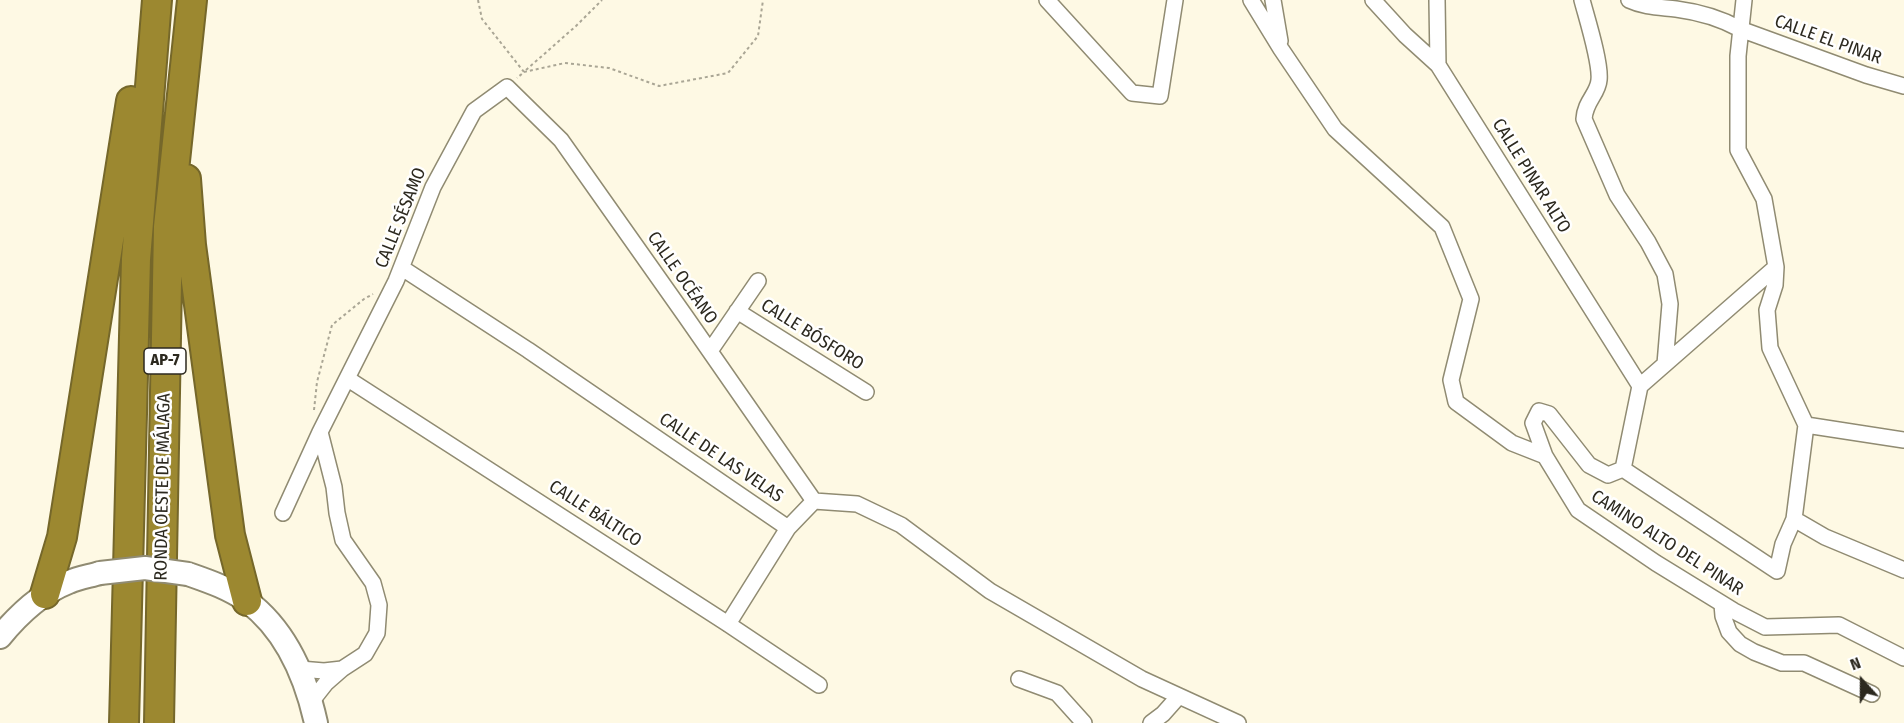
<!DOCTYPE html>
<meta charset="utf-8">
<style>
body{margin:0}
#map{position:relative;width:1904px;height:723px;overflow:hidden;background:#fef9e4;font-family:"Fira Sans Condensed",sans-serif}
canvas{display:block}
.north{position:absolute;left:1832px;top:651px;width:60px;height:60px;-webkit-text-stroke:4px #fff;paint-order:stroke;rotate:339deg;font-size:16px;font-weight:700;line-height:24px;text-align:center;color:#2c291f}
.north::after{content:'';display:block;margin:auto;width:21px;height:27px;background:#2c291f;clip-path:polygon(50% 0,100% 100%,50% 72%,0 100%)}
</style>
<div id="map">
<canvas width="1904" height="723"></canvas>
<div class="north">N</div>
</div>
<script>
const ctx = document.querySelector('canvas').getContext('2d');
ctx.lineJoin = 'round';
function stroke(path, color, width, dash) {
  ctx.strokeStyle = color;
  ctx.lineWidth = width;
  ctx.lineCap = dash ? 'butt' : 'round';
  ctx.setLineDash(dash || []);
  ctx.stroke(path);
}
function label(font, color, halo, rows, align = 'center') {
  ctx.font = font + ' "Fira Sans Condensed",sans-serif';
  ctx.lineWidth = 5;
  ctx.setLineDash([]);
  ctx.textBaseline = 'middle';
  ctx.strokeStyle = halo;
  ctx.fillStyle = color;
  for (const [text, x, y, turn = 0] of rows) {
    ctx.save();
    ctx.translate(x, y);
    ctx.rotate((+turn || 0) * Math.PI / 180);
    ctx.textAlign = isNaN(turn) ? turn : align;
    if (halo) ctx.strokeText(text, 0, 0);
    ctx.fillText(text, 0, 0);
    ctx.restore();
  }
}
const path = new Path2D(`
 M478,0L482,19L524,72L517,78
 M526,70L576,26L602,0
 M524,72L565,63L609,68L659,86L728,73L758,36L763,0
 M314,410L317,382L332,325L364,299L373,294`);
const street = new Path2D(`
 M1047,0L1132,93L1160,96L1175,0
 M1251,0L1281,49L1335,129L1442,227L1471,299L1451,380L1456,402L1512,443L1545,456
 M1273,0L1280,41
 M1373,0L1405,35L1438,65L1640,386
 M1437,0L1438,65
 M1582,0C1587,19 1601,63 1599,80C1598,94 1585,101 1584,119L1617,195L1648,242L1665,274L1670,304L1665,364
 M1629,0C1644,7 1659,7 1676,9C1699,12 1720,18 1740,29L1866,75L1904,86
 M1776,267L1640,386L1623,469L1608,475L1589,465L1549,414L1539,411L1533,423L1545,456L1578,510L1656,563L1734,611L1765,627L1839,625L1904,658
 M402,268L528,350L788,528
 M737,311L866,392
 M710,351L758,281
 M348,379L728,624L819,685
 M1806,425L1904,440
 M1623,469L1777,571L1783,544L1794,519L1806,425L1770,348L1767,310L1775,285L1776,267L1764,199L1738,150V56L1744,0
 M283,513L320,432
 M1794,519L1825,537L1904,570
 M1722,604L1723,616L1729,632L1740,644L1754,652L1782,663H1804L1872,694
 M728,624L788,528L814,501L857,504L901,525L990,591L1142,679L1238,723
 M300,669L324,671L342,669
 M1019,679L1057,693L1084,723
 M311,702L326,683L342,669L365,654L377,633L379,605L373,583L343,540L337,513L334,487L320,432L396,281L433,187L474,111L507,87L561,140L686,317L814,501
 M1151,723L1163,714L1179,696`);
const secondary = new Path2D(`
 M188,574C208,581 229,588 247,601C286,630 306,678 316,723
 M0,637C18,615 41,593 69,582C78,578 90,576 100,573`);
const highway = new Path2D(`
 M186,179L191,245L230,535L247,601
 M45,594L62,537L131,101
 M124,723L136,259L157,0
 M159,723L168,227L192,0`);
const secondaryBridge = new Path2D(`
 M100,573L145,568L188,574`);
const shields = [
 [165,361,42]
];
const shieldNames = [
 ["AP-7",165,361]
];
const streetNames = [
 ["CALLE EL PINAR",1828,40,20],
 ["CALLE PINAR ALTO",1531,176,58],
 ["CALLE SÉSAMO",401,218,-68],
 ["CALLE OCÉANO",682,278,55],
 ["CALLE BÓSFORO",812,335,32],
 ["CALLE DE LAS VELAS",721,458,34],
 ["RONDA OESTE DE MÁLAGA",163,487,-89],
 ["CALLE BÁLTICO",595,514,33],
 ["CAMINO ALTO DEL PINAR",1667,543,33]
];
stroke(street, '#908b72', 18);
stroke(secondary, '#908b72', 26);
stroke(highway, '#75672a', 32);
stroke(path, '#aaa695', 2, [3, 3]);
stroke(street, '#fff', 15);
stroke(secondary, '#fff', 22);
stroke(highway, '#9c8830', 28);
stroke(secondaryBridge, '#908b72', 26, []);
stroke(secondaryBridge, '#fff', 22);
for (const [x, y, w] of shields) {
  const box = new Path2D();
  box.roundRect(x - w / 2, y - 13, w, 26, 4.5);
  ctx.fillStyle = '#fff';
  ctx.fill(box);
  stroke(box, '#2c291f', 1.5);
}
label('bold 16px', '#2c291f', null, shieldNames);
label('18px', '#2c291f', '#fff', streetNames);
</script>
